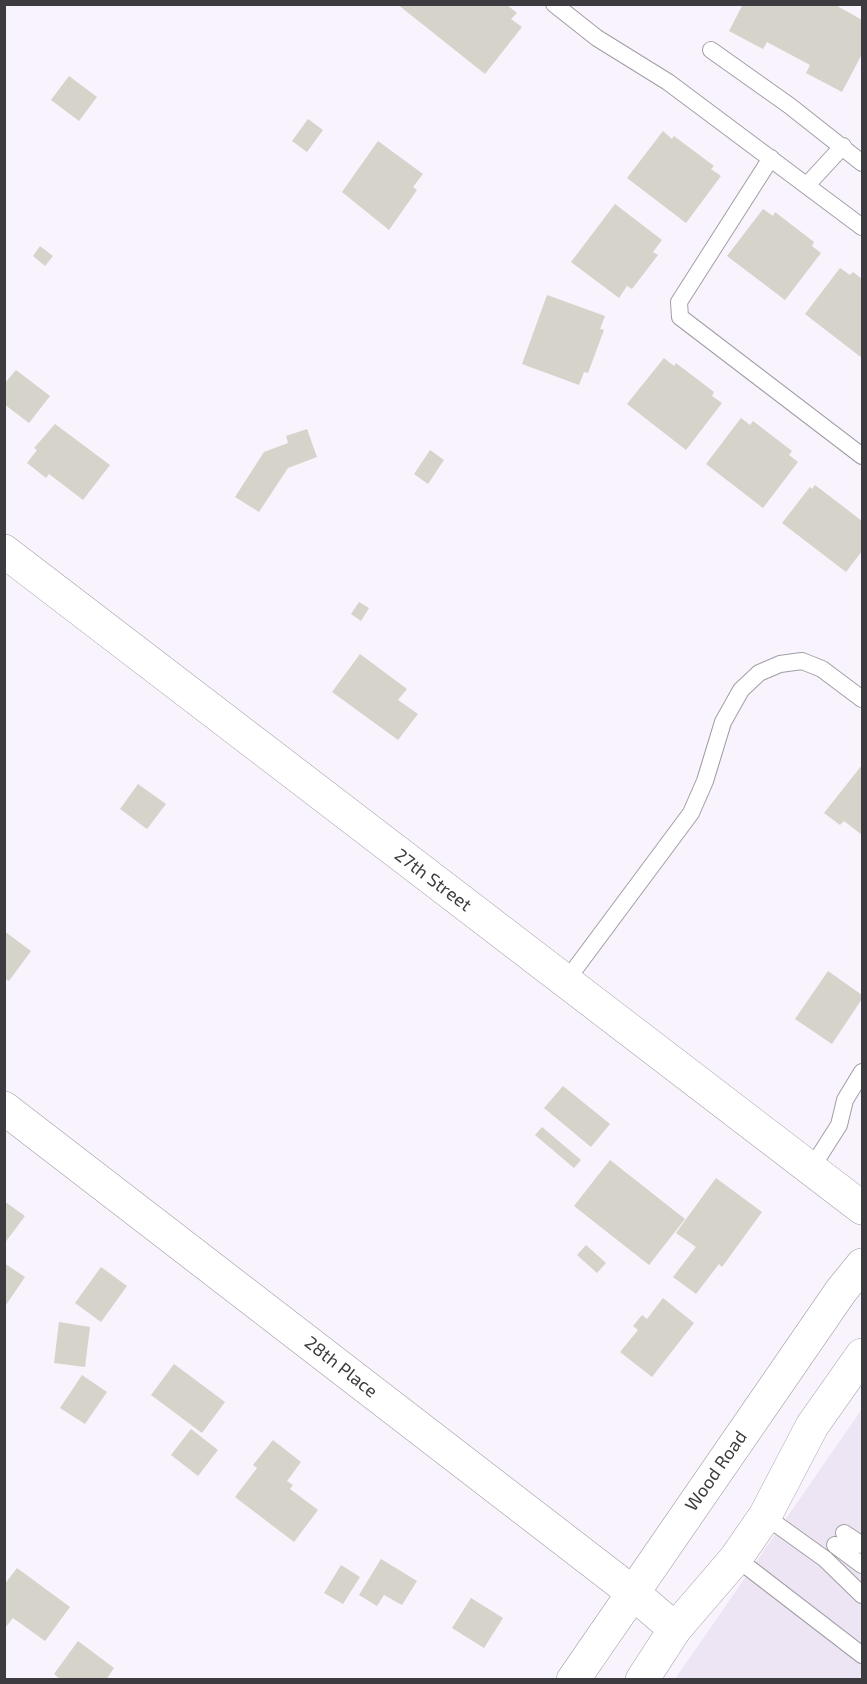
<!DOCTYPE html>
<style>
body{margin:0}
#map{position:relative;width:867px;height:1684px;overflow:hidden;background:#f8f3fc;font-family:"Exo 2",sans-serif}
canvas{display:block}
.frame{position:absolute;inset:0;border:6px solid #3d3b3f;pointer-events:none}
</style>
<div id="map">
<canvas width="867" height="1684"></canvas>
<div class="frame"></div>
</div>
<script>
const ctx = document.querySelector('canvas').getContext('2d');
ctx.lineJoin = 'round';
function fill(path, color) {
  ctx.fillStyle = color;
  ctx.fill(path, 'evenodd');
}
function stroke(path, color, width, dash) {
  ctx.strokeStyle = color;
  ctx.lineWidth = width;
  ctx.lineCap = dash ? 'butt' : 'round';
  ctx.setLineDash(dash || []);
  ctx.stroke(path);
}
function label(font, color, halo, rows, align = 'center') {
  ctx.font = font + ' "Exo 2",sans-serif';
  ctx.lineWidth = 4.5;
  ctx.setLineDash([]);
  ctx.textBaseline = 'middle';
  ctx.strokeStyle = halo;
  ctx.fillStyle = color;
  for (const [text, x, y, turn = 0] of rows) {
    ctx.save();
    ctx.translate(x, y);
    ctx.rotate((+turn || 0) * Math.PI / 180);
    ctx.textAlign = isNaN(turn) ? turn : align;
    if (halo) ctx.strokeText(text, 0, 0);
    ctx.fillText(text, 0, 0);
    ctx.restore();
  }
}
const built = new Path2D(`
 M862,1409V1679H675Z`);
const building = new Path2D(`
 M397,4H506L517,13L511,19L522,27L485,74Z
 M743,4H834L862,20V54L842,92L806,73L810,65L767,42L763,49L729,31Z
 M69,76L97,97L79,121L51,100Z
 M308,119L323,130L307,152L292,141Z
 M663,131L672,139L674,136L714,166L711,169L721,176L686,223L627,178Z
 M378,141L423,174L413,187L417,190L389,230L342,192Z
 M615,204L662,240L653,252L658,255L632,289L627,286L619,298L571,262Z
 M763,209L773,216L775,212L814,242L812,246L821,253L785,300L727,256Z
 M40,246L53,256L45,266L33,256Z
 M840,268L850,275L853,272L862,279V358L805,314Z
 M547,295L605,316L600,329L604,330L588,373L584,372L579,385L522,364Z
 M664,358L674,366L676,363L714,392L712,396L722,403L686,450L627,404Z
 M16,370L50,396L29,423L4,404V384Z
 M741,418L750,425L753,421L792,451L789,455L798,462L763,508L706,464Z
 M55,424L110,465L83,500L49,474L46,478L27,463L37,450L34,448Z
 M307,429L317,457L288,468L259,512L235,497L264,452L288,443L286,436Z
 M430,450L444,460L428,484L414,474Z
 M815,485L862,521V551L846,572L782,523L810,487L812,489Z
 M359,602L369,608L361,621L351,614Z
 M360,654L407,689L398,700L418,714L398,740L332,692Z
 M862,765V835L844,821L840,825L824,813Z
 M138,784L166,804L147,829L120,809Z
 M4,931L31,951L9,981L4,978Z
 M828,971L862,995V999L832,1044L795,1019Z
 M563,1086L610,1124L591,1147L544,1108Z
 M542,1127L581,1160L574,1168L535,1135Z
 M610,1160L685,1219L649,1265L574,1206Z
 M716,1178L762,1212L722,1267L719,1264L696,1294L673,1277L696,1247L676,1233Z
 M4,1201L25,1216L4,1244Z
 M586,1245L606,1263L597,1273L577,1255Z
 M4,1263L25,1277L4,1308Z
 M101,1267L127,1286L101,1322L75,1303Z
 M663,1298L694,1323L652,1377L620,1352L638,1330L633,1326L642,1315L647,1319Z
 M59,1322L90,1327L85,1367L54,1363Z
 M174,1364L225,1402L202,1433L151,1395Z
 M82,1375L107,1392L85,1424L60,1408Z
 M191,1429L218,1450L198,1476L171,1455Z
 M273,1440L301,1462L287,1481L293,1485L290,1489L318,1510L294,1542L235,1497L257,1468L253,1465Z
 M381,1559L417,1581L402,1605L384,1595L377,1606L359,1595Z
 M341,1565L360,1577L343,1604L324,1593Z
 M17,1568L70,1607L45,1641L13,1618L4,1629V1585Z
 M471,1598L503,1618L484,1648L452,1628Z
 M78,1641L114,1668L106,1680H61L54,1674Z`);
const service = new Path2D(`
 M554,4L597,38L668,82L862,227
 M711,50L790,106L862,163
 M771,158L679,302L680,317L862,456
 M807,185L843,146
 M566,981L691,813L705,781L723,722L741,690L759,673L780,664L802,661L822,669L862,699
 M811,1169L839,1125L845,1100L862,1072
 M765,1516L825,1559L862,1595
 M844,1533L862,1545
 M835,1545L862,1565
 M736,1558L862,1655`);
const minor = new Path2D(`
 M4,1108L632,1592L675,1629`);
const tertiary = new Path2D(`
 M4,551L862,1208
 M573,1680L841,1291L862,1265
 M642,1680L675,1629L736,1558L765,1516L812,1426L862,1355`);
const streetNames = [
 ["27th Street",433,880,37],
 ["28th Place",341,1367,38],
 ["Wood Road",716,1471,-55]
];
fill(built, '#ede5f3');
fill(building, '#d5d3ca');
stroke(service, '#a29da5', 18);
stroke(minor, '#a29da5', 34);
stroke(tertiary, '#a29da5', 34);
stroke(service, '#fff', 16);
stroke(minor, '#fff', 33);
stroke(tertiary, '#fff', 33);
label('18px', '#3d3b3f', '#fff', streetNames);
</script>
